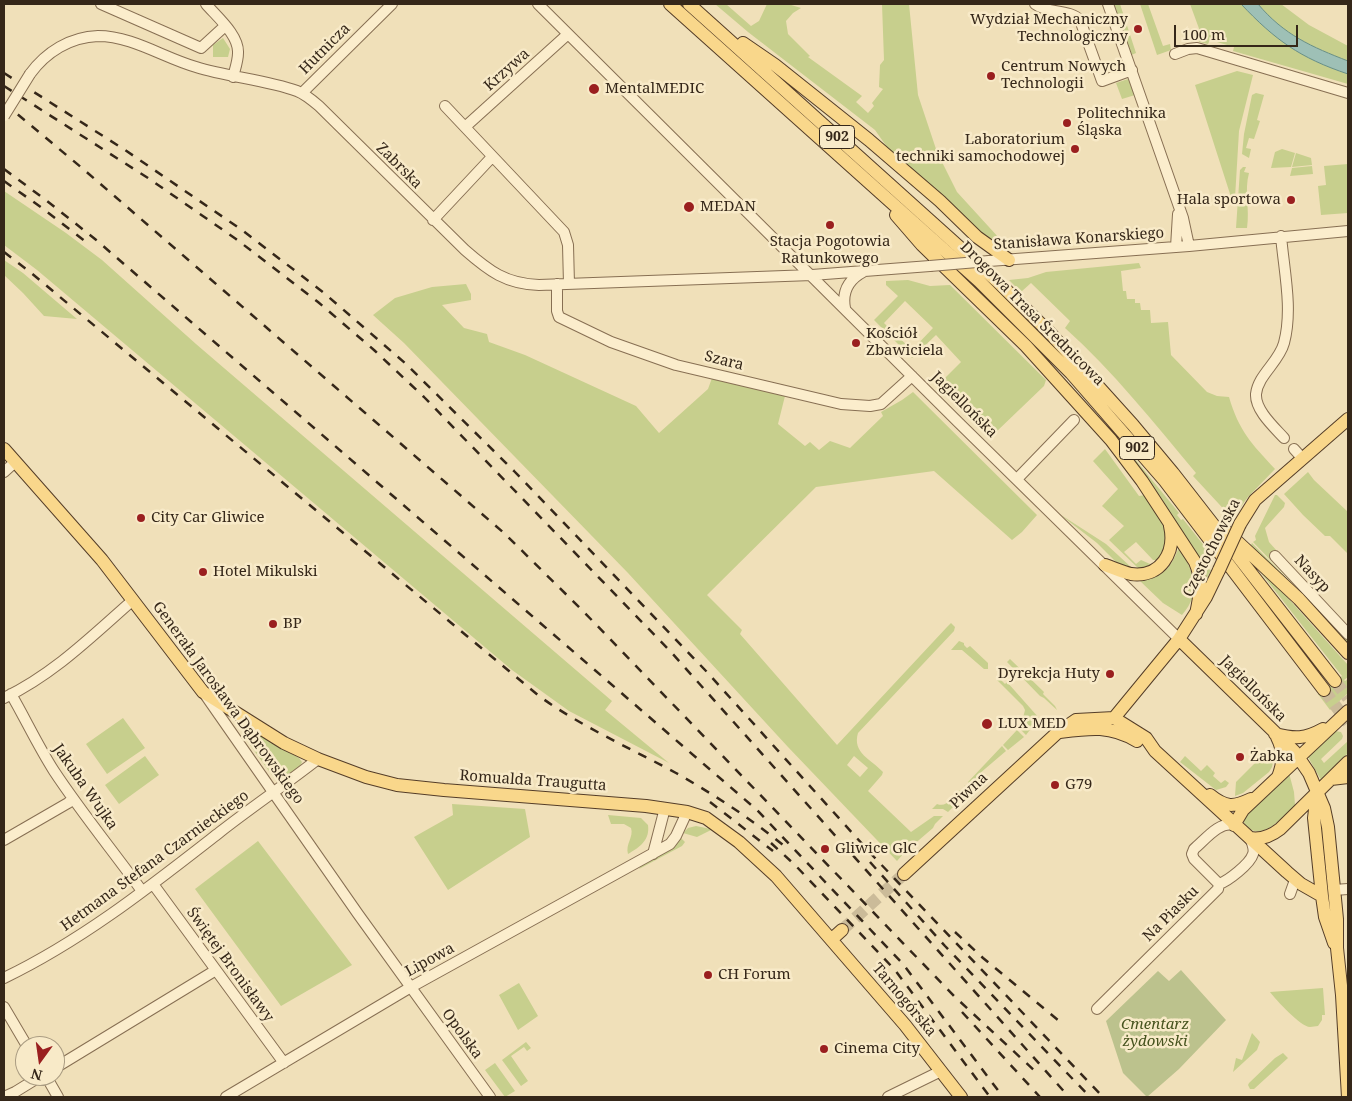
<!DOCTYPE html>
<meta charset="utf-8">
<style>
body{margin:0}
#map{position:relative;width:1352px;height:1101px;overflow:hidden;background:#f0e0b9;font-family:"Noto Serif",serif}
canvas{display:block}
.frame{position:absolute;inset:0;border:5px solid #352719;pointer-events:none}
.north{position:absolute;left:15px;top:1036px;width:50px;height:50px;box-sizing:border-box;background:#f8eac8;border:1px solid #aa9c82;border-radius:50%;rotate:194deg;font-size:14px;font-weight:700;line-height:20px;text-align:center;color:#352719}
.north::after{content:'';display:block;margin:auto;width:18px;height:22px;background:#9a1f1f;clip-path:polygon(50% 0,100% 100%,50% 72%,0 100%)}
.scale{position:absolute;left:1174px;top:25px;width:124px;height:22px;box-sizing:border-box;border:2px solid #352719;border-top:0;padding-left:6px;font-size:15px;line-height:18px;white-space:nowrap;color:#352719;-webkit-text-stroke:4px #f8eac8;paint-order:stroke}
</style>
<div id="map">
<canvas width="1352" height="1101"></canvas>
<div class="frame"></div>
<div class="north">N</div>
<div class="scale">100 m</div>
</div>
<script>
const ctx = document.querySelector('canvas').getContext('2d');
ctx.lineJoin = 'round';
function fill(path, color) {
  ctx.fillStyle = color;
  ctx.fill(path, 'evenodd');
}
function stroke(path, color, width, dash) {
  ctx.strokeStyle = color;
  ctx.lineWidth = width;
  ctx.lineCap = dash ? 'butt' : 'round';
  ctx.setLineDash(dash || []);
  ctx.stroke(path);
}
function label(font, color, halo, rows, align = 'center') {
  ctx.font = font + ' "Noto Serif",serif';
  ctx.lineWidth = 5;
  ctx.setLineDash([]);
  ctx.textBaseline = 'middle';
  ctx.strokeStyle = halo;
  ctx.fillStyle = color;
  for (const [text, x, y, turn = 0] of rows) {
    ctx.save();
    ctx.translate(x, y);
    ctx.rotate((+turn || 0) * Math.PI / 180);
    ctx.textAlign = isNaN(turn) ? turn : align;
    if (halo) ctx.strokeText(text, 0, 0);
    ctx.fillText(text, 0, 0);
    ctx.restore();
  }
}
const green = new Path2D(`
 M715,4H726L751,26L759,21L767,4H788L801,8L793,13L786,21L788,34L810,56L808,57L862,96L856,102L868,113L874,106L872,103L883,89L879,87L880,65L884,60L882,4H909L918,95L937,152L957,192L1010,250L1000,249L887,147L875,130L748,32Z
 M1112,4H1120L1136,53L1129,56Z
 M1140,4H1148L1163,46L1170,44L1171,50L1157,55Z
 M1190,4H1241C1275,40 1300,58 1348,74V84L1233,51L1234,47L1210,40L1208,44L1199,42L1201,34Z
 M1258,4H1281L1309,25L1348,46V61C1312,47 1284,35 1258,4Z
 M223,38L230,49L228,57H213V45Z
 M1237,71L1253,75L1239,131L1235,198L1231,197L1195,85Z
 M1128,79L1130,81L1135,95L1122,99L1116,83Z
 M1256,93L1264,95L1257,120L1260,121L1254,139L1249,138L1246,148L1251,149L1249,158L1242,154L1244,134L1252,95Z
 M1282,149L1295,153L1291,167L1271,168L1275,152Z
 M1296,153L1311,158L1312,165L1292,167Z
 M1348,164V213L1321,215L1318,186L1326,185L1324,166Z
 M1312,166L1313,174L1290,176L1292,168Z
 M1243,167H1246L1244,172L1249,173C1244,191 1250,209 1247,228H1236L1240,170Z
 M4,191L66,233L102,260L196,344L612,701L605,710L669,763L569,711L512,670L37,270L4,245Z
 M4,260L23,273L77,319L44,316L23,293L4,275Z
 M1139,263L1141,268L1121,271L1123,291H1126L1127,299H1135V303H1140L1141,310H1150L1151,323L1168,322L1171,355L1207,392L1217,396L1229,397C1239,431 1251,443 1275,469L1248,497L1237,512L1235,511L1231,517L1193,476L1196,473C1154,423 1113,371 1065,328L1070,321L1031,283L1021,292L1009,280L1028,278L1046,272Z
 M908,280L930,286L950,285L1046,380L1044,386L995,433L988,426L983,430L938,385L961,362L936,335L912,358L889,335L892,331L912,350L933,328L905,301L884,323L888,327L885,331L874,320L898,296L886,285V281Z
 M466,284L471,294V300L442,305L464,328L487,334L489,342L525,355L636,406L659,433L708,389L712,378L785,396L778,424L805,446L810,442L819,450L830,441L850,448L883,416L881,412L902,400L913,392L1037,515L1022,532L1012,540L934,471L816,487L707,595L742,630L740,634L837,745L947,627L951,623L955,627L954,631L858,733C852,753 871,759 883,772L882,775L868,791L911,832L934,816H943L935,824L933,828L905,852L897,861L788,747L628,573L404,343L373,315L395,298L432,287ZM854,756L868,768L860,777L847,765Z
 M1121,442L1179,513L1177,515L1181,520L1183,519L1213,557L1208,569L1211,570L1207,578L1162,499Z
 M1105,449L1139,496L1145,495L1166,527L1168,541L1158,560H1153L1136,542L1124,552L1136,564L1141,560L1150,564L1151,566L1140,570L1109,540L1124,526L1102,506L1118,489L1093,461Z
 M1308,472L1314,480L1348,512V554L1330,536H1325L1303,515L1284,494Z
 M1275,495H1277L1285,503L1284,507L1265,528L1269,542L1277,551L1271,556L1348,639V646L1251,545L1252,543L1344,637L1253,542L1256,540L1255,536Z
 M1058,513L1106,544L1132,568L1119,565L1097,543Z
 M1179,547C1193,571 1203,591 1182,615L1163,603L1140,581C1164,575 1170,570 1179,547Z
 M1253,559L1348,665V677L1344,680L1345,681L1348,679V693L1330,710L1318,694L1342,676L1254,564L1253,566L1338,674L1336,675L1248,563Z
 M959,641L964,643V645L967,648L970,646L988,663V669H984L962,650H951Z
 M1010,659L1044,692L1043,694L1055,706L1057,710L1044,698L1040,696L1007,662Z
 M997,680H1001L1005,684L1007,682L1039,718L1026,735L1020,729L1026,722L1023,718L1025,710L1023,706Z
 M123,718L145,748L107,774L86,744Z
 M249,730L253,731L299,758L302,762L300,767L281,780L274,778L245,738L246,732Z
 M1017,730L1024,737L1008,750L1003,745Z
 M1335,731L1341,732L1343,736L1342,739L1321,759L1324,763L1348,741V753L1321,780L1308,757Z
 M1002,746L1006,751L979,774L971,785L968,782Z
 M145,756L159,775L119,804L105,785Z
 M1185,756L1201,771L1207,765L1215,773L1213,776L1221,783L1225,780L1229,783L1226,787L1216,790L1180,762Z
 M1273,762L1272,767L1269,772L1243,793L1235,796L1236,782L1255,763Z
 M1289,773L1294,792L1295,805C1283,817 1258,847 1243,821L1245,813Z
 M964,785L969,788L963,797L948,812L943,809H932L937,804C947,808 953,797 960,790L962,792L967,788Z
 M452,804L525,809L530,837L448,890L414,837L453,815Z
 M608,815L641,818L648,825C650,840 640,847 628,854C625,844 634,837 631,828L624,824H611Z
 M696,826L711,829V830L697,837L683,833L688,828Z
 M680,837L685,842L682,846L639,869L641,866Z
 M258,841L352,965L281,1006L195,889Z
 M519,983L538,1016L518,1030L499,995Z
 M1323,988L1325,1015H1322V1020L1318,1026C1315,1026 1313,1027 1310,1027C1301,1027 1276,1000 1270,992Z
 M1252,1033L1260,1042L1257,1050L1233,1072L1236,1058L1242,1060Z
 M526,1042L531,1048L527,1051L524,1047L511,1056L528,1081L521,1086L502,1060Z
 M1283,1053L1288,1058L1254,1089H1250L1248,1085L1249,1083L1275,1058Z
 M495,1063L515,1091L505,1097L485,1070Z`);
const cemetery = new Path2D(`
 M1181,970L1226,1020L1179,1069L1147,1097L1123,1073L1106,1021L1158,971L1169,981Z`);
const water = new Path2D(`
 M1241,4H1258C1284,35 1312,47 1348,61V74C1300,58 1275,40 1241,4Z`);
const majorTunnel = new Path2D(`
 M1335,681L1348,698
 M1324,690L1348,723
 M842,930L904,874`);
const minor = new Path2D(`
 M101,4L201,48L225,26
 M206,4C217,17 239,35 238,53C238,61 235,69 233,77
 M538,4L959,423L1179,639
 M1035,4C1048,14 1070,9 1080,20L1102,81L1132,70
 M1108,4L1183,218L1189,246
 M1175,54L1188,49L1197,48L1348,93
 M30,74C46,52 70,37 98,36C132,36 164,58 196,67C228,77 266,80 297,91C305,94 312,100 319,106L465,250C489,271 506,284 539,285L812,275L930,266
 M302,93L392,4
 M445,106L564,232L568,245L569,284
 M465,127L568,34
 M433,220L492,157
 M1281,236C1284,271 1293,309 1284,343C1279,362 1258,375 1256,394C1255,410 1274,427 1284,438
 M1176,247L1178,214
 M989,261L1189,246L1348,231
 M557,284V311L559,317L611,342L676,365L841,404L870,406L881,404L912,376
 M845,308C842,292 848,280 863,272
 M1294,449L1302,458
 M4,472L15,462
 M1017,479L1074,420
 M1275,556L1348,634
 M11,694C26,720 38,746 54,771C81,812 113,851 142,891
 M206,696L358,914L490,1097
 M4,698C54,674 92,636 133,600
 M4,840L68,803L73,799
 M653,854L665,808
 M153,884L284,1063
 M1219,884L1194,859L1192,854L1194,849C1205,840 1219,821 1234,825
 M1334,890L1348,889
 M1290,894L1295,880
 M4,978C83,940 152,885 220,832C252,807 286,784 318,759
 M4,1007L27,1046
 M1097,1009L1218,889L1219,884C1228,881 1250,864 1253,854C1255,849 1252,843 1250,838
 M55,1068L216,970
 M46,1076L58,1097
 M4,1097L15,1092L41,1076
 M226,1097L411,987L670,844L676,836L687,812
 M888,1097L941,1071`);
const major = new Path2D(`
 M670,4L979,281L1071,373L1165,481L1324,690
 M689,4L947,236L998,282L1050,333L1133,425L1173,473L1335,681
 M743,43L775,65L869,140L940,201L977,237L1009,260
 M896,215L922,245L1026,346L1111,440L1142,481L1195,562C1203,580 1200,595 1196,614
 M4,449L102,560L203,692L284,743L318,759L366,777L397,785L444,790L646,806L687,812L706,818L739,842L776,876L905,1025L961,1097
 M1240,524L1255,500L1348,419
 M1227,532L1299,599L1348,653
 M1105,565C1114,568 1122,572 1131,574C1161,578 1176,552 1170,526
 M1179,639L1294,751L1309,773L1324,808L1328,827L1337,919V948L1342,995L1348,1097
 M1114,718L1179,639L1206,597L1219,570
 M1060,732C1090,728 1110,725 1137,741
 M1275,734C1295,739 1305,739 1323,729
 M1277,737C1284,751 1284,762 1278,777
 M1331,779L1348,777
 M1317,793L1314,818L1322,896L1325,917L1334,943
 M1210,795C1226,808 1234,807 1251,799
 M1234,825L1243,810L1348,711
 M1250,838C1262,840 1271,836 1280,829L1348,762
 M904,874L1057,733L1076,720L1114,718L1146,738L1155,751L1287,872L1301,884L1322,896
 M832,939L842,930`);
const rail = new Path2D(`
 M4,73L125,150L242,230L324,293L405,363L514,471L706,671L874,857L1103,1097
 M4,86L148,178L236,239L318,302L374,350L424,397L671,652L1069,1097
 M4,103L82,168L504,533L583,611L954,996L1036,1072
 M4,169L47,201L95,239L757,810L903,964L1003,1097
 M4,181L42,208L90,245
 M4,252L30,272L539,696C582,727 630,748 676,773C713,794 750,818 783,845
 M710,802L773,851
 M771,843L795,865L895,970L990,1097
 M870,862L945,946L1090,1097
 M955,932L983,958L1058,1020
 M962,1012L1040,1097`);
const minorBridge = new Path2D(`
 M4,116L30,74
 M930,266L989,261`);
const majorBridge = new Path2D(`
 M1219,570L1240,524`);
const markers = [
 [1138,29,5,"#9a1f1f"],
 [991,76,5,"#9a1f1f"],
 [594,89,6,"#9a1f1f"],
 [1067,123,5,"#9a1f1f"],
 [1075,149,5,"#9a1f1f"],
 [1291,200,5,"#9a1f1f"],
 [689,207,6,"#9a1f1f"],
 [830,225,5,"#9a1f1f"],
 [856,343,5,"#9a1f1f"],
 [141,518,5,"#9a1f1f"],
 [203,572,5,"#9a1f1f"],
 [273,624,5,"#9a1f1f"],
 [1110,674,5,"#9a1f1f"],
 [987,724,6,"#9a1f1f"],
 [1240,757,5,"#9a1f1f"],
 [1055,785,5,"#9a1f1f"],
 [825,849,5,"#9a1f1f"],
 [708,975,5,"#9a1f1f"],
 [824,1049,5,"#9a1f1f"]
];
const shields = [
 [837,137,35],
 [1137,448,35]
];
const shieldNames = [
 ["902",837,137],
 ["902",1137,448]
];
const poiNames = [
 ["Wydział Mechaniczny",1128,20,"right"],
 ["Technologiczny",1128,37,"right"],
 ["Centrum Nowych",1001,67],
 ["Technologii",1001,84],
 ["MentalMEDIC",605,89],
 ["Politechnika",1077,114],
 ["Śląska",1077,131],
 ["Laboratorium",1065,140,"right"],
 ["techniki samochodowej",1065,157,"right"],
 ["Hala sportowa",1281,200,"right"],
 ["MEDAN",700,207],
 ["Stacja Pogotowia",830,242,"center"],
 ["Ratunkowego",830,259,"center"],
 ["Kościół",866,334],
 ["Zbawiciela",866,351],
 ["City Car Gliwice",151,518],
 ["Hotel Mikulski",213,572],
 ["BP",283,624],
 ["Dyrekcja Huty",1100,674,"right"],
 ["LUX MED",998,724],
 ["Żabka",1250,757],
 ["G79",1065,785],
 ["Gliwice GlC",835,849],
 ["CH Forum",718,975],
 ["Cinema City",834,1049]
];
const streetNames = [
 ["Hutnicza",325,49,-45],
 ["Krzywa",507,70,-42],
 ["Zabrska",399,166,45],
 ["Stanisława Konarskiego",1079,239,-4],
 ["Drogowa Trasa Średnicowa",1032,314,45],
 ["Szara",724,361,14],
 ["Jagiellońska",964,405,45],
 ["Częstochowska",1212,548,-63],
 ["Nasyp",1312,574,47],
 ["Jagiellońska",1253,689,45],
 ["Generała Jarosława Dąbrowskiego",228,703,54],
 ["Romualda Traugutta",533,781,4],
 ["Jakuba Wujka",85,787,55],
 ["Piwna",969,791,-43],
 ["Hetmana Stefana Czarnieckiego",155,861,-36],
 ["Na Piasku",1171,914,-45],
 ["Lipowa",430,960,-29],
 ["Świętej Bronisławy",230,965,54],
 ["Tarnogórska",904,1000,50],
 ["Opolska",462,1034,54]
];
const parkNames = [
 ["Cmentarz",1155,1025],
 ["żydowski",1155,1042]
];
fill(green, '#c7cf8d');
fill(cemetery, '#bcc28d');
fill(water, '#9ec0b6');
stroke(water, '#668e84', 1);
stroke(majorTunnel, '#cbbb99', 12, [12, 6]);
stroke(minor, '#876f53', 12);
stroke(major, '#543d28', 14);
stroke(minor, '#fbedcc', 10);
stroke(major, '#f9d78b', 12);
stroke(rail, '#352719', 2.5, [9, 9]);
stroke(minorBridge, '#876f53', 12, []);
stroke(majorBridge, '#543d28', 14, []);
stroke(minorBridge, '#fbedcc', 10);
stroke(majorBridge, '#f9d78b', 12);
for (const [x, y, r, color] of markers) {
  const dot = new Path2D();
  dot.arc(x, y, r, 0, 2 * Math.PI);
  ctx.fillStyle = color;
  ctx.fill(dot);
  stroke(dot, '#f8eac8', 2);
}
for (const [x, y, w] of shields) {
  const box = new Path2D();
  box.roundRect(x - w / 2, y - 11.5, w, 23, 4);
  ctx.fillStyle = '#f8eac8';
  ctx.fill(box);
  stroke(box, '#352719', 1);
}
label('bold 14px', '#352719', null, shieldNames);
label('15px', '#352719', '#f8eac8', poiNames, 'left');
label('15px', '#352719', '#f8eac8', streetNames);
label('italic 15px', '#46531e', '#f8eac8', parkNames);
</script>
